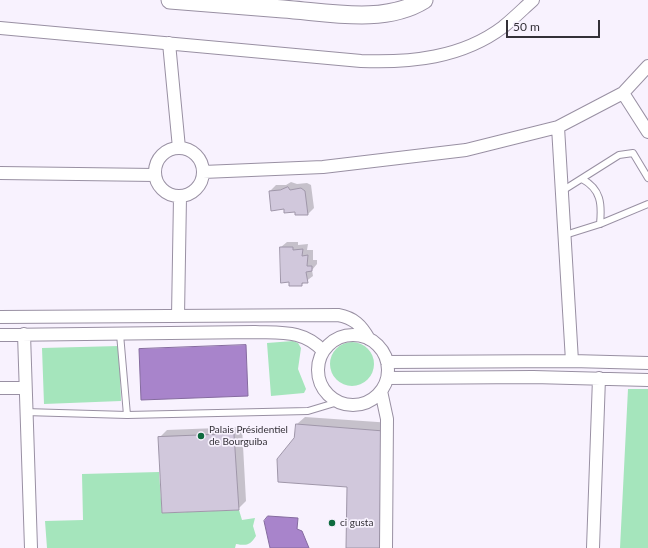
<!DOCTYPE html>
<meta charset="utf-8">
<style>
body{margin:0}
#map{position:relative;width:648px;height:548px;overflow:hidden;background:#f8f2fe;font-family:Lato,sans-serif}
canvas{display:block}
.scale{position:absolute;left:506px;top:20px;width:94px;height:18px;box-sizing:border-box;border:2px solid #343138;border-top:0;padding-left:5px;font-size:12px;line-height:14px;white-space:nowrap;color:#343138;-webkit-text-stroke:3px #f8f2fe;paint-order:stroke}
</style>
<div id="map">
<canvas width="648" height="548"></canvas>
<div class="scale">50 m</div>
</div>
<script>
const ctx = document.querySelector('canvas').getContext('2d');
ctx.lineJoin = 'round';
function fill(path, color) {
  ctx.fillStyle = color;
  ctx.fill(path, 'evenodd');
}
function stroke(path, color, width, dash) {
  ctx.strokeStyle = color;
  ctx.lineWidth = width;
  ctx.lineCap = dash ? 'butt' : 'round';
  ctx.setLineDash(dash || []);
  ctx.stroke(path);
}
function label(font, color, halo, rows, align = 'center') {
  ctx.font = font + ' Lato,sans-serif';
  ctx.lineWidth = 3.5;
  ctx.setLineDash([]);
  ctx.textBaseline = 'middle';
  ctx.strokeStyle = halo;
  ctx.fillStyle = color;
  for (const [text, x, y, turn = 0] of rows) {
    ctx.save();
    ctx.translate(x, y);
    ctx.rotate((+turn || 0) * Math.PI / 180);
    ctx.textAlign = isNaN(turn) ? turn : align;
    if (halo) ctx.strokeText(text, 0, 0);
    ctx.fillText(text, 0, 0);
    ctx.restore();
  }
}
const green = new Path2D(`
 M293,341L298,343L301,348L298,369L306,389L304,393L271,396L267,343Z
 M330 364a22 22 0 1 1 44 0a22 22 0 1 1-44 0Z
 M119,346L121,401L44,404L42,348Z
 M628,389H648V548H620Z
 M159,472L162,513L239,510L242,520L255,518L253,526L256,536C250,545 247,546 236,544L235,548H47L45,521L83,520L82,474Z`);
const water = new Path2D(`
 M246,345L248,396L141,400L139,349Z
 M268,516L298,518L297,529L302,531L309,548H270L264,521Z`);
const shadow = new Path2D(`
 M291,182L297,184L307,183L311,185L314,208L308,214L285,208L270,191L276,185H286Z
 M287,242H298V245L308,244L307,250H313V260H317V264L312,270L313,276L301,285L281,247Z
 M305,417L392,423L347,548L348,486L295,439L297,424Z
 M242,427L246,501L238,509L159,438L167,430Z`);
const building = new Path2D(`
 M288,187L290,190L301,188L305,191L308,215H295V212L284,213V209L271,211L269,191L280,190Z
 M280,247H293V250L303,249L302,256L308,255L307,266H312V271L306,272L308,283H302V286H289V282L281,283Z
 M296,424L384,431L381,548H346L347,487L278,482L277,459L294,438Z
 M234,434L239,510L162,513L158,437Z`);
const lane = new Path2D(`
 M582,179C601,189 602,204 600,224
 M562,191L619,155L633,153L648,178
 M565,235L600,224L648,204
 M120,334L127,415
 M25,412L127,415L308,411L338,402`);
const street = new Path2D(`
 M0,28L361,61C410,63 462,58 503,27C514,18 523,9 533,0
 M169,43L179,148
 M623,93L648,132
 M558,127L572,361
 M155 172a24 24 0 1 1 48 0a24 24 0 1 1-48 0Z
 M203,172L323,167L466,150L558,127L623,93L648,66
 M0,173L155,175
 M178,316L180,197
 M0,317L338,315C354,318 361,325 369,339
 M24,334L31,548
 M0,335L255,332C282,333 304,330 323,351
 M318 370a35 35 0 1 1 70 0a35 35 0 1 1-70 0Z
 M387,362L572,361L648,363
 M387,378L533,377L648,380
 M0,388H24
 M381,391L387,419L386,548
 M593,548L599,378`);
const secondary = new Path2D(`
 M170,0C207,3 245,6 283,9C327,12 384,25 424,0`);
const markers = [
 [201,436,4,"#0e6b3f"],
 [332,523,4,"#0e6b3f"]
];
const poiNames = [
 ["Palais Présidentiel",209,430],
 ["de Bourguiba",209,442],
 ["ci gusta",340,523]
];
fill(green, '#a5e5bc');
fill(water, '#a884cb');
stroke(water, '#856b9f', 1);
fill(shadow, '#0003');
fill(building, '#d1c8dc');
stroke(building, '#9f96a9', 1);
stroke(lane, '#9990a3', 8);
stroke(street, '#9990a3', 14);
stroke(secondary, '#9990a3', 19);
stroke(lane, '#fff', 6);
stroke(street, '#fff', 12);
stroke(secondary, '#fff', 17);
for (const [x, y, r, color] of markers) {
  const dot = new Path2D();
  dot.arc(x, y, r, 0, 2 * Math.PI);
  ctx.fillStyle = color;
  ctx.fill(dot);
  stroke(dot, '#f8f2fe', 1.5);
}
label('10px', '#343138', '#f8f2fe', poiNames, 'left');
</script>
